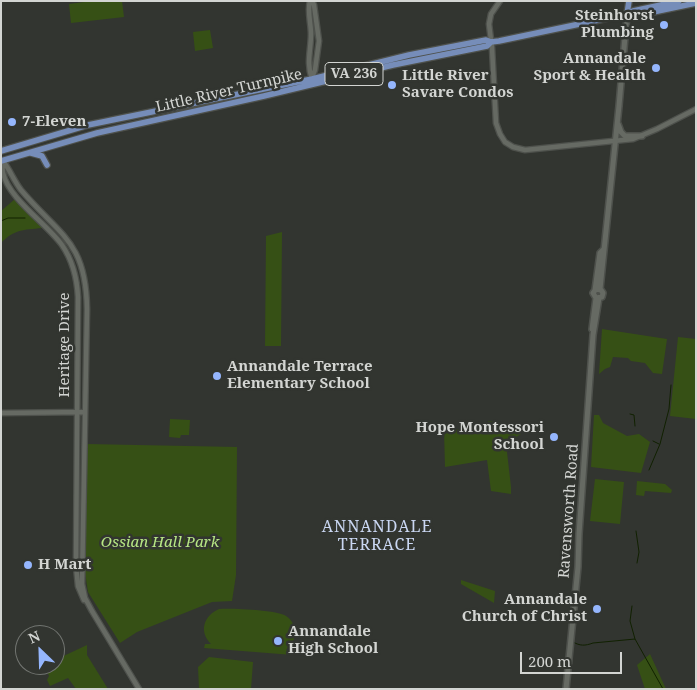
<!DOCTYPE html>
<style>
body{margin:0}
#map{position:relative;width:697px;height:690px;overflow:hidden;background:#323530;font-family:"Noto Serif",serif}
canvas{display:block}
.frame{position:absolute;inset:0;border:2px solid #d3d5d2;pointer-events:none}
.north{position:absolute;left:15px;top:625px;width:50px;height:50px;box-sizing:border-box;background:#323530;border:1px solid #727571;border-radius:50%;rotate:336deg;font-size:14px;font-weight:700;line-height:20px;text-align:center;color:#d3d5d2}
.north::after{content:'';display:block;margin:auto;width:18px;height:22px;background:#95b6fd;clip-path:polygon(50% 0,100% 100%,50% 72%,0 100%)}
.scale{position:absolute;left:520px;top:652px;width:102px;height:22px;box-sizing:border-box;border:2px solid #d3d5d2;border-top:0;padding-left:6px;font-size:15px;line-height:18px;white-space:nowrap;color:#d3d5d2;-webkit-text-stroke:4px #323530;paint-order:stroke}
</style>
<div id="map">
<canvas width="697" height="690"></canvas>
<div class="frame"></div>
<div class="north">N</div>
<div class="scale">200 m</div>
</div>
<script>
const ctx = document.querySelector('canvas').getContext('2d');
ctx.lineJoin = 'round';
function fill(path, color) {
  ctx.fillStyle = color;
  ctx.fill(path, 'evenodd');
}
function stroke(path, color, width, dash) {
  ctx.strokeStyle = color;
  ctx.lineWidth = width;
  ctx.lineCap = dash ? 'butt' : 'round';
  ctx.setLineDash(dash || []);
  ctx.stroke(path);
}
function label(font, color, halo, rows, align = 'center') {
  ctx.font = font + ' "Noto Serif",serif';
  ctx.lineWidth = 5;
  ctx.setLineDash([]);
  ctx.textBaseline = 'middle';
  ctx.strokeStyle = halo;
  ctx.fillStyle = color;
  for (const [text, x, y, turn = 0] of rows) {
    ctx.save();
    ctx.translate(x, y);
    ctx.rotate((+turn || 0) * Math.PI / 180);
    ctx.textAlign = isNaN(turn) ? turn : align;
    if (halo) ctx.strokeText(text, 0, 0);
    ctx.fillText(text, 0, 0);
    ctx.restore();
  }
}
const green = new Path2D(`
 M92,1H122L124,17L71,23L69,4Z
 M210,30L213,48L195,51L193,32Z
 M15,199L42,228C23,230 15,229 1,243V211Z
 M282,232L281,346H265L266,236Z
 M602,329L667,339L662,374L653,373L645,363L631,361L628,358L613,357L610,367L605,369L599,374Z
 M678,337L696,339V419L670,416Z
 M594,415H599L603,423L627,436L639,434L650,442L641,473L591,467Z
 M170,419L190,420L189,435H181L180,438L169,437Z
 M488,421L509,424L519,423L521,434L506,443L511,487V494L491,491L487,460L445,467L444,431L487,426Z
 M87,444L237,447L236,575L232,601L212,602L137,632L120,643L88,592L84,566Z
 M595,479L624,482L620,524L590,521Z
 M637,481L665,484L672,490L671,493L645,491L644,496L636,495Z
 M461,580L495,591L494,603L461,584Z
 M219,609C230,608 278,610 286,616C292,620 295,626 295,633C295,640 291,645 286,650L293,651V655L204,648L205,644H211C199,632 203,616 219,609Z
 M87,645V655L108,689H76L68,678L50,686L47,680L49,676L44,665H55V660Z
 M650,654L666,689H645L637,665Z
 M209,657L253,662L251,689H199L198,667Z`);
const stream = new Path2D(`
 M1,221L8,218H25
 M630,414L634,415L635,426
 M653,441L659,444
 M649,470L660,444L669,409L671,385
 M636,531L639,552L637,563
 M632,606L630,621L635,639
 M573,642C580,646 585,646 593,643L635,639L663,689`);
const tertiary = new Path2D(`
 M310,1C307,11 311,23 311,34C311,50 306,63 312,79
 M500,1L491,14L489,24L492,48L496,123L500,134L505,142L513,147L525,150L633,139L657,129L696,109
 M311,80L315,70L319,41L314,5L312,1
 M3,161C10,170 14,181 21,190C60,236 86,241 87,309L82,584L85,598L92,611L139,689
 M3,161C3,165 2,169 3,173C9,199 46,223 62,245C73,261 77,278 78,297L76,566L78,586L84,600
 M1,413L85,412`);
const secondary = new Path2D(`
 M618,124L621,132L625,136H642
 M600,289L619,106L627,14
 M595,290L600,253L604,249
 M592,329L596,298L593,293L596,289L601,290L603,293L602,297L596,298
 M566,689L578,567L579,534L593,335L599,298`);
const primary = new Path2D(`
 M627,14L634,16L696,3
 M627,14L629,1
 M1,151L88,125L312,79L409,55L486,40L491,42L499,41L627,14L633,11L679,1
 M31,153L42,156L47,165
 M1,161L97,133L264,96L393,65L487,46L491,42`);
const markers = [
 [664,25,5,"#95b6fd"],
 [656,68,5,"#95b6fd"],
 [392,85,5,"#95b6fd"],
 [12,122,5,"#95b6fd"],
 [217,376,5,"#95b6fd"],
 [554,437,5,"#95b6fd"],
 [28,565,5,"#95b6fd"],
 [597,609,5,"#95b6fd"],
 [278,641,5,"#95b6fd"]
];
const shields = [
 [354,74,58]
];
const shieldNames = [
 ["VA 236",354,74]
];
const poiNames = [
 ["Steinhorst",654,16,"right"],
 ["Plumbing",654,33,"right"],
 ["Annandale",646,59,"right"],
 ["Sport & Health",646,76,"right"],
 ["Little River",402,76],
 ["Savare Condos",402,93],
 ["7-Eleven",22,122],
 ["Annandale Terrace",227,367],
 ["Elementary School",227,384],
 ["Hope Montessori",544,428,"right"],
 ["School",544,445,"right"],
 ["H Mart",38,565],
 ["Annandale",587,600,"right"],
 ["Church of Christ",587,617,"right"],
 ["Annandale",288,632],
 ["High School",288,649]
];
const streetNames = [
 ["Little River Turnpike",229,91,-13],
 ["Heritage Drive",65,345,-90],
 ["Ravensworth Road",569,511,-86]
];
const parkNames = [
 ["Ossian Hall Park",160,543]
];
const neighbourhoodNames = [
 ["ANNANDALE",377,527],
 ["TERRACE",377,545]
];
fill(green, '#365015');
stroke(stream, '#112100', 1);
stroke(tertiary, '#4e514c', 7);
stroke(secondary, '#4e514c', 8);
stroke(primary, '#4e514c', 8);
stroke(tertiary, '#666a63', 4.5);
stroke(secondary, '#666a63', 5);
stroke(primary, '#768db9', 5.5);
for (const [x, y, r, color] of markers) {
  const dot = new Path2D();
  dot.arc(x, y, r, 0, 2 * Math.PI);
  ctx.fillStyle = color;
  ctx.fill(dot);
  stroke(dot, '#323530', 2);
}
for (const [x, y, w] of shields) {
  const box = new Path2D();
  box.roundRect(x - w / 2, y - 11.5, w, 23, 4);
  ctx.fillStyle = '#323530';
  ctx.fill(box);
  stroke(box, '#d3d5d2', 1);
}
label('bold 14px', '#d3d5d2', null, shieldNames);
label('bold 15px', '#d3d5d2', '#323530', poiNames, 'left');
label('15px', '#d3d5d2', '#323530', streetNames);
label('italic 15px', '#b7e784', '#323530', parkNames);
ctx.letterSpacing = '1px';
label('16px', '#cad7f2', '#323530', neighbourhoodNames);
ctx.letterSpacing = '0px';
</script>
